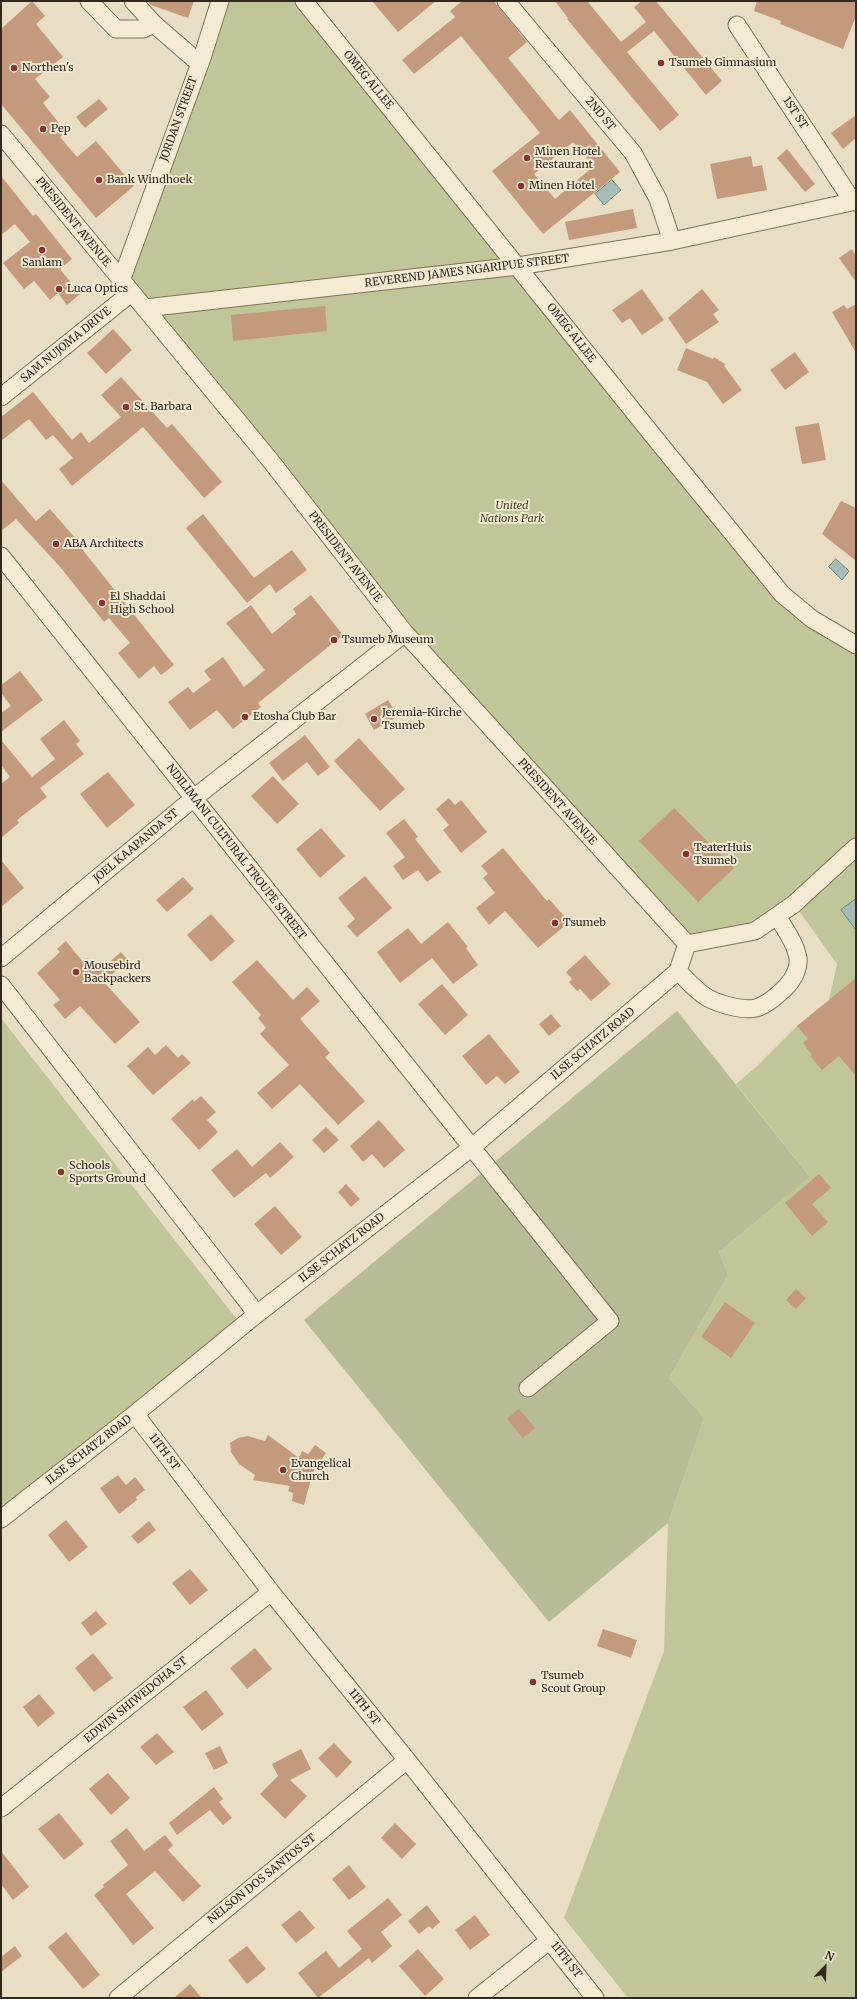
<!DOCTYPE html>
<style>
body{margin:0}
#map{position:relative;width:857px;height:1999px;overflow:hidden;background:#e9dec3;font-family:Merriweather,serif}
canvas{display:block}
.frame{position:absolute;inset:0;border:2px solid #33281e;pointer-events:none}
.north{position:absolute;left:805px;top:1947px;width:40px;height:40px;-webkit-text-stroke:3px #f1e8d1;paint-order:stroke;rotate:23deg;font-size:11px;font-weight:700;line-height:16px;text-align:center;color:#33281e}
.north::after{content:'';display:block;margin:auto;width:14px;height:18px;background:#33281e;clip-path:polygon(50% 0,100% 100%,50% 72%,0 100%)}
</style>
<div id="map">
<canvas width="857" height="1999"></canvas>
<div class="frame"></div>
<div class="north">N</div>
</div>
<script>
const ctx = document.querySelector('canvas').getContext('2d');
ctx.lineJoin = 'round';
function fill(path, color) {
  ctx.fillStyle = color;
  ctx.fill(path, 'evenodd');
}
function stroke(path, color, width, dash) {
  ctx.strokeStyle = color;
  ctx.lineWidth = width;
  ctx.lineCap = dash ? 'butt' : 'round';
  ctx.setLineDash(dash || []);
  ctx.stroke(path);
}
function label(font, color, halo, rows, align = 'center') {
  ctx.font = font + ' Merriweather,serif';
  ctx.lineWidth = 4;
  ctx.setLineDash([]);
  ctx.textBaseline = 'middle';
  ctx.strokeStyle = halo;
  ctx.fillStyle = color;
  for (const [text, x, y, turn = 0] of rows) {
    ctx.save();
    ctx.translate(x, y);
    ctx.rotate((+turn || 0) * Math.PI / 180);
    ctx.textAlign = isNaN(turn) ? turn : align;
    if (halo) ctx.strokeText(text, 0, 0);
    ctx.fillText(text, 0, 0);
    ctx.restore();
  }
}
const green = new Path2D(`
 M216,1H304L793,604L856,643V1998H628L564,1918L664,1651L668,1523L704,1418L669,1378L728,1275L719,1252L810,1177L736,1084L757,1066L797,1026L829,1000L837,964L794,904L755,931L687,944L405,633L121,281Z
 M1,1018L242,1326L1,1519Z`);
const cemetery = new Path2D(`
 M677,1011L810,1177L719,1252L728,1275L669,1378L704,1418L668,1523L549,1622L304,1320Z`);
const water = new Path2D(`
 M612,180L621,190L604,205L595,194Z
 M836,559L849,571L842,580L829,567Z
 M856,899V930L841,910Z`);
const building = new Path2D(`
 M32,1L45,16L36,24L63,57L35,79L50,97L43,103L66,132L60,137L77,157L96,141L134,186L96,218L1,104V29Z
 M147,1H194L188,18L151,5Z
 M372,1H436L398,32Z
 M462,1H494L527,42L508,58L559,120L570,110L620,172L543,234L492,171L540,133L461,36L414,74L402,60L455,17L450,11ZM573,142L594,166L555,199L534,174Z
 M555,1H587L621,42L646,22L634,7L642,1H656L722,81L706,95L654,31L627,52L679,115L660,131L567,19L568,18Z
 M757,1H856V16L843,49L780,24L781,21L754,11Z
 M99,99L108,109L85,128L76,117Z
 M856,115V138L843,149L831,133Z
 M787,149L815,184L805,192L777,158Z
 M751,156L753,167L762,165L767,190L717,199L710,164Z
 M1,176L33,216L36,214L72,259L60,269L80,294L67,305L58,293L50,300L34,281L24,289L3,263L30,242L15,224L1,235Z
 M633,209L637,228L569,240L565,222Z
 M852,249L856,256V282L839,258Z
 M642,289L664,320L642,335L630,318L622,323L612,310Z
 M702,289L719,310L713,314L719,322L686,344L668,318Z
 M856,304V353L832,312L844,305L847,309Z
 M325,306L327,331L233,341L231,315Z
 M113,329L132,350L106,374L87,353Z
 M686,348L713,359L714,357L725,364L724,366L742,390L723,404L707,382L677,370Z
 M795,352L809,372L785,390L770,370Z
 M121,377L167,428L172,424L222,482L204,498L143,427L72,486L59,469L73,458L53,435L46,440L29,419L1,441V417L33,392L72,440L81,432L89,443L121,417L101,395Z
 M819,423L826,460L802,464L795,427Z
 M1,480L36,521L50,509L84,548L82,549L174,665L161,675L154,666L139,679L118,653L130,643L109,618L104,622L61,568L16,519L1,531Z
 M841,501L856,508V561L822,534Z
 M203,514L254,578L292,550L307,570L276,593L270,584L247,603L186,528Z
 M311,595L343,635L258,703L261,707L233,729L217,710L190,730L168,702L188,687L193,693L211,680L204,671L223,657L244,687L265,670L226,623L251,605L272,634L296,614L293,609Z
 M20,671L43,700L1,732V713L11,706L1,693V685Z
 M388,700L398,716L374,730L365,714Z
 M64,720L80,741L76,744L84,754L40,788L47,797L17,820L19,823L1,838V784L10,777L1,765V740L32,777L55,759L40,739Z
 M305,735L330,767L318,776L307,762L283,781L269,763Z
 M359,738L405,789L380,811L334,761Z
 M108,772L135,805L107,828L80,794Z
 M273,776L299,804L277,824L251,796Z
 M449,798L455,805L461,800L487,832L461,853L443,830L449,825L436,809Z
 M674,808L734,868L698,902L639,841Z
 M404,819L418,837L415,839L441,872L427,882L418,870L403,880L393,866L405,857L386,833Z
 M321,828L345,856L320,878L296,849Z
 M503,848L547,901L549,899L565,917L562,920L566,925L538,948L505,911L489,925L476,908L495,893L483,878L488,874L481,866Z
 M1,860L24,888L1,907Z
 M365,876L392,908L357,937L347,926L355,919L338,898Z
 M183,877L194,889L167,912L156,900Z
 M211,914L235,941L211,962L187,935Z
 M448,922L468,947L466,948L478,965L453,984L432,958L400,983L377,952L408,928L421,944Z
 M66,941L83,962L87,958L99,971L121,952L128,960L104,982L140,1022L115,1044L80,1006L65,1019L53,1005L60,1000L37,973L60,952L57,949Z
 M585,955L611,984L591,1001L580,989L577,991L569,982L572,979L566,972Z
 M257,960L293,1000L307,987L320,1001L300,1019L330,1053L325,1057L365,1101L338,1125L300,1084L272,1109L257,1093L289,1065L260,1034L266,1028L258,1018L261,1015L232,982Z
 M856,978V1076L839,1056L822,1070L810,1056L812,1055L803,1043L808,1039L797,1026Z
 M442,984L468,1015L445,1035L418,1004Z
 M551,1014L561,1026L549,1036L539,1024Z
 M489,1034L520,1072L505,1084L497,1076L486,1085L462,1056Z
 M166,1045L178,1058L182,1054L191,1063L153,1095L127,1066L148,1047L155,1055Z
 M201,1096L216,1112L207,1120L218,1132L199,1150L171,1119L193,1099L194,1102Z
 M379,1120L405,1150L384,1168L372,1154L363,1162L350,1146Z
 M326,1127L339,1140L324,1153L312,1140Z
 M280,1142L294,1157L270,1178L266,1173L234,1198L211,1170L237,1149L252,1167Z
 M819,1174L831,1188L812,1204L828,1222L812,1236L785,1203Z
 M346,1184L360,1199L351,1207L338,1192Z
 M275,1206L302,1237L281,1255L254,1224Z
 M796,1289L806,1298L796,1309L786,1300Z
 M725,1302L755,1323L731,1358L701,1337Z
 M519,1409L535,1428L523,1438L507,1419Z
 M268,1435L299,1458L302,1451L308,1454L315,1445L326,1453L313,1472L304,1505L292,1501L293,1493L288,1491L290,1486L253,1480L255,1475L239,1464L231,1452L230,1443L238,1438L248,1436L265,1441Z
 M118,1475L126,1485L135,1477L145,1490L136,1497L137,1500L119,1514L100,1488Z
 M66,1520L88,1547L69,1562L48,1535Z
 M149,1521L156,1530L138,1544L131,1536Z
 M190,1569L208,1590L190,1605L172,1583Z
 M96,1611L107,1624L91,1636L81,1623Z
 M603,1629L637,1640L631,1658L597,1646Z
 M255,1648L272,1669L247,1689L230,1668Z
 M93,1653L113,1678L94,1692L75,1668Z
 M206,1690L224,1714L202,1731L183,1707Z
 M39,1694L55,1713L38,1727L23,1707Z
 M157,1733L174,1752L156,1765L140,1747Z
 M334,1743L352,1762L337,1778L318,1758Z
 M220,1746L228,1763L214,1770L205,1753Z
 M301,1749L311,1769L290,1780L307,1796L285,1819L260,1794L278,1776L272,1764Z
 M108,1773L130,1798L111,1815L89,1789Z
 M214,1787L223,1799L219,1802L232,1818L223,1825L210,1810L177,1835L169,1823Z
 M59,1813L84,1844L64,1860L38,1829Z
 M395,1823L416,1844L402,1859L381,1838Z
 M127,1828L144,1851L165,1835L173,1845L168,1850L201,1886L183,1902L155,1871L126,1894L154,1928L133,1945L94,1895L104,1887L103,1885L128,1865L110,1841Z
 M1,1851L29,1887L13,1900L1,1884Z
 M349,1865L366,1887L349,1900L332,1879Z
 M388,1898L402,1915L381,1932L392,1946L372,1963L369,1958L318,1998L298,1973L326,1951L339,1968L362,1949L347,1931Z
 M427,1905L440,1922L432,1929L429,1926L419,1934L408,1921Z
 M300,1910L315,1928L296,1943L281,1925Z
 M475,1915L490,1935L470,1950L455,1930Z
 M66,1932L100,1975L83,1989L48,1947Z
 M15,1946L22,1956L1,1972V1957Z
 M247,1946L266,1969L247,1984L228,1960Z
 M418,1949L444,1979L425,1996L399,1966Z
 M190,1984L202,1998H174Z`);
const minor = new Path2D(`
 M89,1L116,29H143L154,24
 M133,1L154,24L199,63
 M304,1L650,432L782,594L812,619L856,645
 M506,1L633,153L658,199L672,241
 M737,25L853,202
 M1,134L270,460L405,633L687,944L678,971
 M121,281L203,55L220,1
 M145,308L518,266L672,241L856,201
 M1,397L131,293
 M1,556L610,1321L528,1388
 M687,944L755,931L794,904L856,847
 M1,958L194,798L405,633
 M678,971C687,980 697,992 708,998C719,1004 743,1011 756,1008C767,1005 778,995 786,987C794,979 801,965 797,954C794,940 784,928 777,916
 M1,985L257,1314
 M135,1414L271,1592L407,1760L595,1998
 M1,1519L135,1414L257,1314L471,1148L678,971
 M1,1808L271,1592
 M118,1998L407,1760
 M477,1998L550,1940`);
const markers = [
 [661,63,4,"#8a3132"],
 [14,68,4,"#8a3132"],
 [43,129,4,"#8a3132"],
 [527,158,4,"#8a3132"],
 [99,180,4,"#8a3132"],
 [521,186,4,"#8a3132"],
 [42,250,4,"#8a3132"],
 [59,289,4,"#8a3132"],
 [126,407,4,"#8a3132"],
 [56,544,4,"#8a3132"],
 [102,603,4,"#8a3132"],
 [334,640,4,"#8a3132"],
 [245,717,4,"#8a3132"],
 [374,719,4,"#8a3132"],
 [686,854,4,"#8a3132"],
 [555,923,4,"#8a3132"],
 [76,972,4,"#8a3132"],
 [61,1172,4,"#8a3132"],
 [283,1470,4,"#8a3132"],
 [533,1682,4,"#8a3132"]
];
const poiNames = [
 ["Tsumeb Gimnasium",669,63],
 ["Northen's",22,68],
 ["Pep",51,129],
 ["Minen Hotel",535,152],
 ["Restaurant",535,165],
 ["Bank Windhoek",107,180],
 ["Minen Hotel",529,186],
 ["Sanlam",42,263,"center"],
 ["Luca Optics",67,289],
 ["St. Barbara",134,407],
 ["ABA Architects",64,544],
 ["El Shaddai",110,597],
 ["High School",110,610],
 ["Tsumeb Museum",342,640],
 ["Jeremia-Kirche",382,713],
 ["Tsumeb",382,726],
 ["Etosha Club Bar",253,717],
 ["TeaterHuis",694,848],
 ["Tsumeb",694,861],
 ["Tsumeb",563,923],
 ["Mousebird",84,966],
 ["Backpackers",84,979],
 ["Schools",69,1166],
 ["Sports Ground",69,1179],
 ["Evangelical",291,1464],
 ["Church",291,1477],
 ["Tsumeb",541,1676],
 ["Scout Group",541,1689]
];
const streetNames = [
 ["OMEG ALLEE",368,80,51],
 ["1ST ST",795,113,57],
 ["2ND ST",600,114,50],
 ["JORDAN STREET",179,119,-70],
 ["PRESIDENT AVENUE",73,222,51],
 ["REVEREND JAMES NGARIPUE STREET",467,271,-7],
 ["OMEG ALLEE",571,333,52],
 ["SAM NUJOMA DRIVE",66,345,-39],
 ["PRESIDENT AVENUE",345,557,52],
 ["PRESIDENT AVENUE",557,802,48],
 ["JOEL KAAPANDA ST",136,846,-40],
 ["NDILIMANI CULTURAL TROUPE STREET",236,852,52],
 ["ILSE SCHATZ ROAD",593,1044,-40],
 ["ILSE SCHATZ ROAD",342,1248,-38],
 ["ILSE SCHATZ ROAD",89,1450,-38],
 ["11TH ST",164,1452,53],
 ["EDWIN SHIWEDOHA ST",136,1700,-39],
 ["11TH ST",364,1707,51],
 ["NELSON DOS SANTOS ST",262,1879,-39],
 ["11TH ST",566,1960,52]
];
const parkNames = [
 ["United",512,506],
 ["Nations Park",512,519]
];
fill(green, '#c1c698');
fill(cemetery, '#b7bb96');
fill(water, '#a4bcb5');
stroke(water, '#6c8982', 1);
fill(building, '#c49a7c');
stroke(minor, '#816f5b', 19);
stroke(minor, '#f5ebd5', 17);
for (const [x, y, r, color] of markers) {
  const dot = new Path2D();
  dot.arc(x, y, r, 0, 2 * Math.PI);
  ctx.fillStyle = color;
  ctx.fill(dot);
  stroke(dot, '#f1e8d1', 1.5);
}
label('11px', '#33281e', '#f1e8d1', poiNames, 'left');
label('11px', '#33281e', '#f1e8d1', streetNames);
label('italic 11px', '#434d27', '#f1e8d1', parkNames);
</script>
